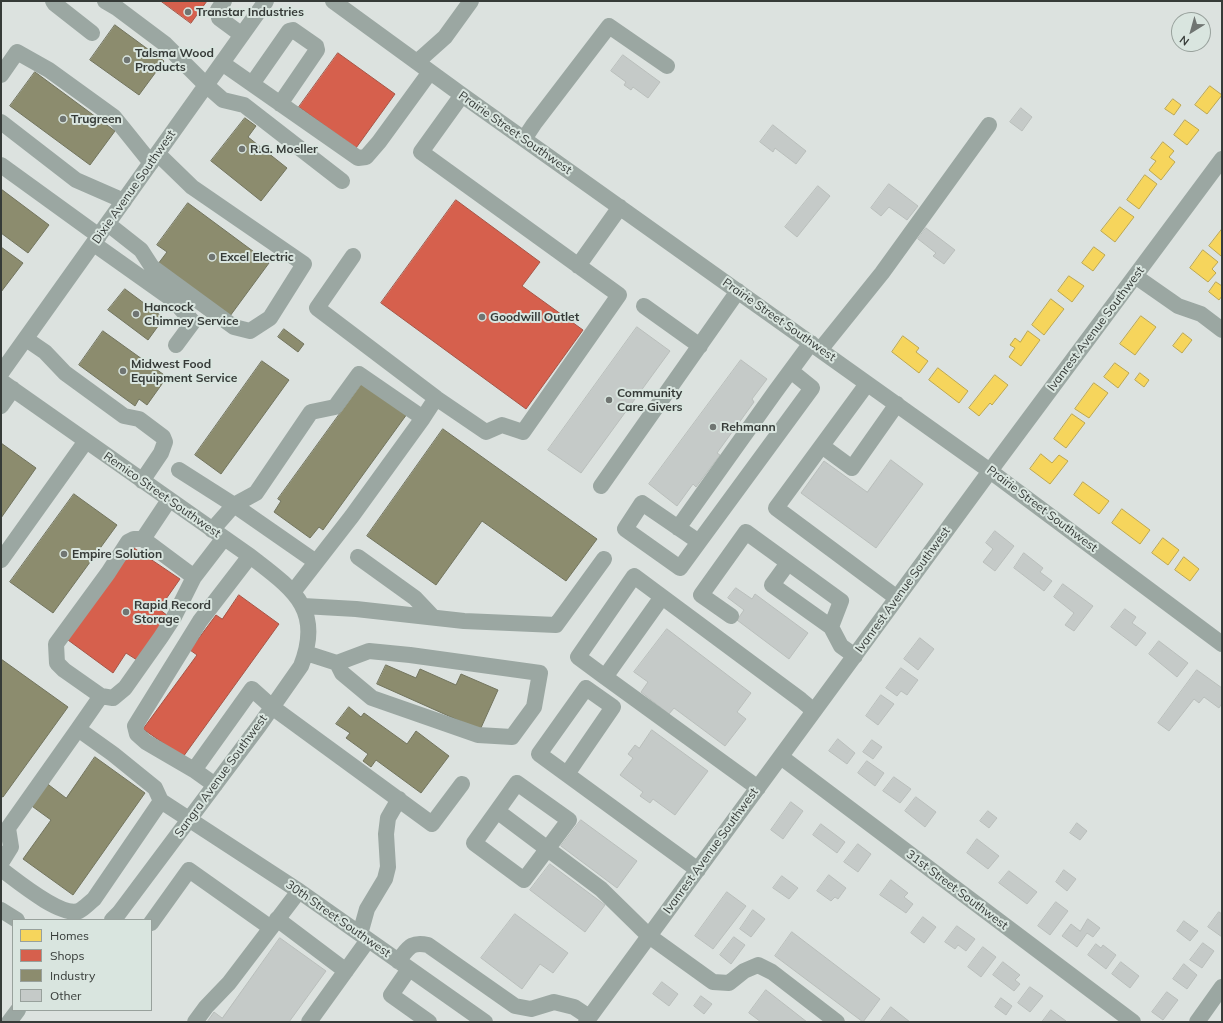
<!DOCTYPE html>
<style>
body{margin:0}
#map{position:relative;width:1223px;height:1023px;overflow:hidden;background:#dce2df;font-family:Mulish,sans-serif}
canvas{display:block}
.frame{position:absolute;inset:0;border:2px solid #363b38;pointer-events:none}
.legend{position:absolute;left:12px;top:919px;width:140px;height:92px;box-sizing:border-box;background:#d9e5df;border:1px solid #98a19c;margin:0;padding:5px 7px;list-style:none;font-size:12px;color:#363b38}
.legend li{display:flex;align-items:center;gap:8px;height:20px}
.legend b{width:20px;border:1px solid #98a19c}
.north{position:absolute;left:1171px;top:12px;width:40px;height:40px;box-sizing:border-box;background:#d9e5df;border:1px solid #98a19c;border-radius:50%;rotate:217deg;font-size:11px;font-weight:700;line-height:16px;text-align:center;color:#363b38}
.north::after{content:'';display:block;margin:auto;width:14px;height:18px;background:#707572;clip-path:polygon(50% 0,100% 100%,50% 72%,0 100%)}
</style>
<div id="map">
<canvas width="1223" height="1023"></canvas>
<div class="frame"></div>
<ul class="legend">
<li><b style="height:11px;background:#f6d55c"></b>Homes</li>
<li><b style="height:11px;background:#d6604d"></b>Shops</li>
<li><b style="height:11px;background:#8c8c6e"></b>Industry</li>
<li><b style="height:11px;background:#c5cac8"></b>Other</li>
</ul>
<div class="north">N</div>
</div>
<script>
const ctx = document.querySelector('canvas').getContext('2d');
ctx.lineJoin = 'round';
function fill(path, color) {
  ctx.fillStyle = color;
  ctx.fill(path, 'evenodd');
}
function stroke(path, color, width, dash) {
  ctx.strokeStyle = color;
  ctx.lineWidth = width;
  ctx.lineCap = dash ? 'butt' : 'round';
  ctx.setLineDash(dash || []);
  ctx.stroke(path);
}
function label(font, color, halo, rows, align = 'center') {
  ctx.font = font + ' Mulish,sans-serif';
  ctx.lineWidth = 4;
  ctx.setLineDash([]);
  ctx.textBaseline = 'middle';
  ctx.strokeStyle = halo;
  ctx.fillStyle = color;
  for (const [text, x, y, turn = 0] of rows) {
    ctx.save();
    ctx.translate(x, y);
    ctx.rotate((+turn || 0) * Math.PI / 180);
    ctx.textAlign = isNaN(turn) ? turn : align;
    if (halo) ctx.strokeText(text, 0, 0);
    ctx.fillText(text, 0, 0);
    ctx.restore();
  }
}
const homes = new Path2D(`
 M1210,86L1222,95L1207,114L1195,105Z
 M1173,99L1181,105L1174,115L1165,109Z
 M1185,120L1199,130L1187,145L1174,135Z
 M1163,142L1174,151L1169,157L1175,162L1161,180L1149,170L1156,161L1151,158Z
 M1145,175L1157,184L1139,209L1127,200Z
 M1120,207L1134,217L1115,242L1101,231Z
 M1222,229V254L1221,256L1209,246Z
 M1094,247L1105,255L1093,271L1082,263Z
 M1203,250L1218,262L1212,269L1216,273L1208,282L1190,268Z
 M1069,276L1084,286L1072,302L1058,291Z
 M1216,282L1222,286V296L1219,300L1209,292Z
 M1051,299L1064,309L1044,335L1032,325Z
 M1141,316L1156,327L1135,355L1120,344Z
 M1028,331L1040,340L1021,366L1009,357L1015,348L1010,345L1015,338L1020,342Z
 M1183,333L1192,340L1182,353L1173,346Z
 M903,336L919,348L916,352L928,361L919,373L892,352Z
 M1115,363L1129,373L1118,388L1104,377Z
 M938,368L968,391L959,403L929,380Z
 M1140,373L1149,380L1144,387L1135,380Z
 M995,375L1008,385L992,405L990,403L979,416L969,408Z
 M1094,383L1108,393L1089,418L1075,409Z
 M1072,414L1085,423L1066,448L1054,439Z
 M1041,454L1052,463L1059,455L1068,461L1050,484L1030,469Z
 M1083,482L1109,501L1099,514L1074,495Z
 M1122,509L1150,530L1140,544L1112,523Z
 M1163,538L1179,550L1168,565L1152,553Z
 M1184,557L1199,569L1190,581L1175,570Z`);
const shops = new Path2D(`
 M161,1H207L191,23Z
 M338,53L395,94L356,148L299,107Z
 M456,200L540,262L522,286L583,330L526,409L381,303Z
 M134,548L180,579L159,609L168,616L137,660L126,653L113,673L68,640Z
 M239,595L279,624L183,757L143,729L197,655L190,650L216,615L222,619Z`);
const industry = new Path2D(`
 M115,25L164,61L139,95L90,60Z
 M35,72L115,131L90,165L10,106Z
 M245,118L256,126L248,137L287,168L261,201L211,161Z
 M1,189L49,225L28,253L1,233Z
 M188,203L269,263L230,316L158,264L167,252L157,245Z
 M1,247L23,263L1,292Z
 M125,289L164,318L148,340L108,310Z
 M284,329L304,344L298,352L278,337Z
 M103,331L167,377L147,405L139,399L135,406L79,365Z
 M262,361L289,380L221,474L195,455Z
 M363,382L407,414L323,530L319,527L310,538L274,512L281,501L278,499Z
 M443,429L597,539L566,581L482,521L436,585L367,536Z
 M1,443L36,468L1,518Z
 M74,494L117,525L53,613L10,582Z
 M1,659L68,707L3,797L1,796Z
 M386,665L416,678L420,669L456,685L461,674L498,690L480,730L377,684Z
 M349,707L361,717L364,713L407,744L416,731L449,756L421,793L376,760L371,767L363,761L368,754L346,738L350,733L336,724Z
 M95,757L145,793L73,895L23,859L51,820L29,804L45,782L66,798Z`);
const building = new Path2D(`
 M623,55L660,82L648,98L633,87L631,90L624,85L626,82L611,71Z
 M1021,108L1032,117L1022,131L1010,122Z
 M773,125L806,151L796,164L775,148L773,152L760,142Z
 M889,184L918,206L907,220L889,207L881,216L871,208Z
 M818,186L830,196L797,237L785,227Z
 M926,228L955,250L944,264L933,256L936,253L918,239Z
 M637,327L670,351L581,473L548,450Z
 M741,360L767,379L752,399L754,402L717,453L720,455L696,487L693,484L677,506L649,484Z
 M891,460L923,484L876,548L801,493L824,461L867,492Z
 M995,531L1014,546L995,571L983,562L993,549L986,543Z
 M1024,553L1043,568L1040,572L1052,581L1044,591L1014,568Z
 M1063,584L1093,606L1074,631L1065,625L1074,613L1054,597Z
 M736,588L752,599L755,594L808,633L789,659L737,620L744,610L728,598Z
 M1125,609L1136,617L1132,623L1146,633L1136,646L1111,627Z
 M667,629L751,693L737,712L746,719L725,746L674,708L669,714L641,692L648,682L634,672Z
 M920,638L934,649L918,670L904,659Z
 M1159,641L1188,663L1177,677L1149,654Z
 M901,668L918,680L907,695L901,691L897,696L886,688Z
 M1197,670L1222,688V703L1219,708L1204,697L1199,703L1194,699L1169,731L1158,723Z
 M881,695L894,704L878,725L866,716Z
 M652,730L708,771L675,815L653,799L650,803L640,796L643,792L620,775L633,758L628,754L635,745L639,748Z
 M838,739L855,753L847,764L829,751Z
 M872,740L882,747L873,759L863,752Z
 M867,761L884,773L875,786L858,773Z
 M894,777L911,789L900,803L883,791Z
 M916,797L936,812L925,827L905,811Z
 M791,802L803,811L783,839L771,830Z
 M988,811L997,818L989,828L980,821Z
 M581,820L637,861L617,888L561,846Z
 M1077,823L1087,831L1080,840L1070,833Z
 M821,824L845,842L837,853L813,835Z
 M977,839L999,856L988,869L967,853Z
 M858,844L871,854L858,872L844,862Z
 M550,864L605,905L585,932L530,890Z
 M1064,870L1076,879L1067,891L1056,882Z
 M1009,871L1037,892L1027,904L999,883Z
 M829,875L846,888L838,899L835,897L831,901L817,891Z
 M782,876L798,888L789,899L773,888Z
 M891,880L908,893L904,897L913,904L906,913L880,895Z
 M727,892L746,906L713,949L695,936Z
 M1056,902L1068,911L1050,935L1038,926Z
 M753,910L765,919L751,937L740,929Z
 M1219,912L1222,914V937L1208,927Z
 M515,914L568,953L553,973L540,964L522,989L481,958Z
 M923,917L936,927L924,943L911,933Z
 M1088,919L1100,928L1093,937L1087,933L1077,947L1062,936L1071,924L1080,931Z
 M1184,921L1198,931L1190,941L1177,931Z
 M957,926L975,939L966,951L958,945L955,949L945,942Z
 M792,932L880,999L863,1022L775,956Z
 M734,937L745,945L731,964L720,955Z
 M280,938L326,971L289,1022H207L214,1012L222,1018Z
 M1203,943L1214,951L1202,968L1190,960Z
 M1096,944L1101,948L1103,945L1116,955L1106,969L1088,955Z
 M983,947L996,957L981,977L968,967Z
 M1003,962L1020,975L1015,980L1020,984L1014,991L993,975Z
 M1121,962L1139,976L1130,988L1112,974Z
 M1184,964L1197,975L1187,989L1173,979Z
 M662,982L678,994L669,1006L653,994Z
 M1030,987L1043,996L1030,1012L1018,1003Z
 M766,990L807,1022H761L749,1013Z
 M1167,992L1178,1000L1163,1020L1152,1012Z
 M701,996L712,1004L704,1014L694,1006Z
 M1001,998L1012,1006L1006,1015L995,1007Z
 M891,1007L910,1022H880Z
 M1051,1010L1066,1021V1022H1042Z`);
const minor = new Path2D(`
 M53,1L55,4L92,33
 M105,1L117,8L165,44L206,85L223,100L244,105L342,181
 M224,1L218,10L219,18L242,35
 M333,1L462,95L990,471L1222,644
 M417,62L445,37L471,1
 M222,63L358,158L366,157L379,142L430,72
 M1,75L17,52L49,70L114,117L151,163
 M252,84L289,31L293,30L316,46L317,50L280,104
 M1,122L76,180L124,201
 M524,139L534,124L609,26L667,66
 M1,165L99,236
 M108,224L141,250L152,267L234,327L250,331L270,318L304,264L192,187L158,154
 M94,244L173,300L193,322L176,345
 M353,256L317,308L436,398L423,418
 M578,266L620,207
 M1135,276L1178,306L1201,314L1222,330
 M644,306L700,346
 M26,339L45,352L65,373L124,416L139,419L163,437L165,442L161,453L142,481
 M820,350L882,273L989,125
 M1,373L266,1
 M1,381L250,556C291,588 324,608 301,666L259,726L119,913L112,920
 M867,384L776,508L897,598
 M436,398L486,432L502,425L523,432L619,295L421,152L462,95
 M1,406L13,389
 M822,446L852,468L897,404
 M179,470L234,505L316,562
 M601,486L738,291
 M169,500L143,539L194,577L224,538
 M678,528L775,392L811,343
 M212,530L234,505L256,493L311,412L335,407L359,374L423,418L352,516L293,592
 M143,539H134L128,542L108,573L56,644L57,663L64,670L101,696L113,698L125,688L161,637L174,617L194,577
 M699,542L642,503L625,529L680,568L699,542L812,388L791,371
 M358,557L415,598L433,617
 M1,560L86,441
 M788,563L772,585L831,627
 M662,597L605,677L578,657L634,576L801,700L814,711
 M303,606L356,609L464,621L556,625L604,559
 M731,616L701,595L746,532L841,601L831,627L841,646L855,656
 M306,653L337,663L369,651L410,655L540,673L534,707L512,737L478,735L372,698L342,673L337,663
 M605,677L758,788
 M78,729L101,696
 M781,757L1133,1022
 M194,770L146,742L137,734L135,726L200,621L250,556
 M567,774L613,707L586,688L539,754L698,870
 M215,785L194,770L252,689L272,707L432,824L462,784
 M497,811L517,783L569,820L524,880L474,843L497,811L601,889L649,936L713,982L729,983L744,971L758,965L772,972L837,1022
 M1,863L11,847L8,828L78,729L113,754L155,788L161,801L299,891L485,1022
 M1,869C16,880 60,917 79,911C85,908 89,903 94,899L161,801
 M1,910L17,920
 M277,919L346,971
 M151,923L189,870L271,928
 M360,934L367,909L385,879L388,867L386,834L388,818L399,799
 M398,961C408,949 410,941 428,945L515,1006L531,1009L554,1002L574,1007L589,1017
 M409,969L391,995L429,1022
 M9,1022L18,1010
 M195,1022L206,1007L229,983L299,891
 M309,1022L368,940
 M586,1022L990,471L1222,159
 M1197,1022L1222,987`);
const markers = [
 [188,12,4,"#707572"],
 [127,60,4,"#707572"],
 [63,119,4,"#707572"],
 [242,149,4,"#707572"],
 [212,257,4,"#707572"],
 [136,314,4,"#707572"],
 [482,317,4,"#707572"],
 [123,371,4,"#707572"],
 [609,400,4,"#707572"],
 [713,427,4,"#707572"],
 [64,554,4,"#707572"],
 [126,612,4,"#707572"]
];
const poiNames = [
 ["Transtar Industries",196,12],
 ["Talsma Wood",135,53],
 ["Products",135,67],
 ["Trugreen",71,119],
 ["R.G. Moeller",250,149],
 ["Excel Electric",220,257],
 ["Hancock",144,307],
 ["Chimney Service",144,321],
 ["Goodwill Outlet",490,317],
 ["Midwest Food",131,364],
 ["Equipment Service",131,378],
 ["Community",617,393],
 ["Care Givers",617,407],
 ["Rehmann",721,427],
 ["Empire Solution",72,554],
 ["Rapid Record",134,605],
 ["Storage",134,619]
];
const streetNames = [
 ["Prairie Street Southwest",515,133,35],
 ["Dixie Avenue Southwest",134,187,-55],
 ["Prairie Street Southwest",779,320,35],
 ["Ivanrest Avenue Southwest",1096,329,-53],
 ["Remico Street Southwest",162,495,35],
 ["Prairie Street Southwest",1042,509,37],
 ["Ivanrest Avenue Southwest",903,590,-54],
 ["Sangra Avenue Southwest",221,776,-54],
 ["Ivanrest Avenue Southwest",711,851,-54],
 ["31st Street Southwest",957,890,37],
 ["30th Street Southwest",338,919,35]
];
fill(homes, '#f6d55c');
stroke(homes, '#bca751', 1);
fill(shops, '#d6604d');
stroke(shops, '#a65547', 1);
fill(industry, '#8c8c6e');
stroke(industry, '#72745e', 1);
fill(building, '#c5cac8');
stroke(building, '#b9bebb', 1);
stroke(minor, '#9ba7a2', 16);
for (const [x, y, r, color] of markers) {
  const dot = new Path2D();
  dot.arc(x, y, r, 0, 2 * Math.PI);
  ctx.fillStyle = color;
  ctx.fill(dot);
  stroke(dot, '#d9e5df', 1.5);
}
label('bold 12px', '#363b38', '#d9e5df', poiNames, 'left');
label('12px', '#363b38', '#d9e5df', streetNames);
</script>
